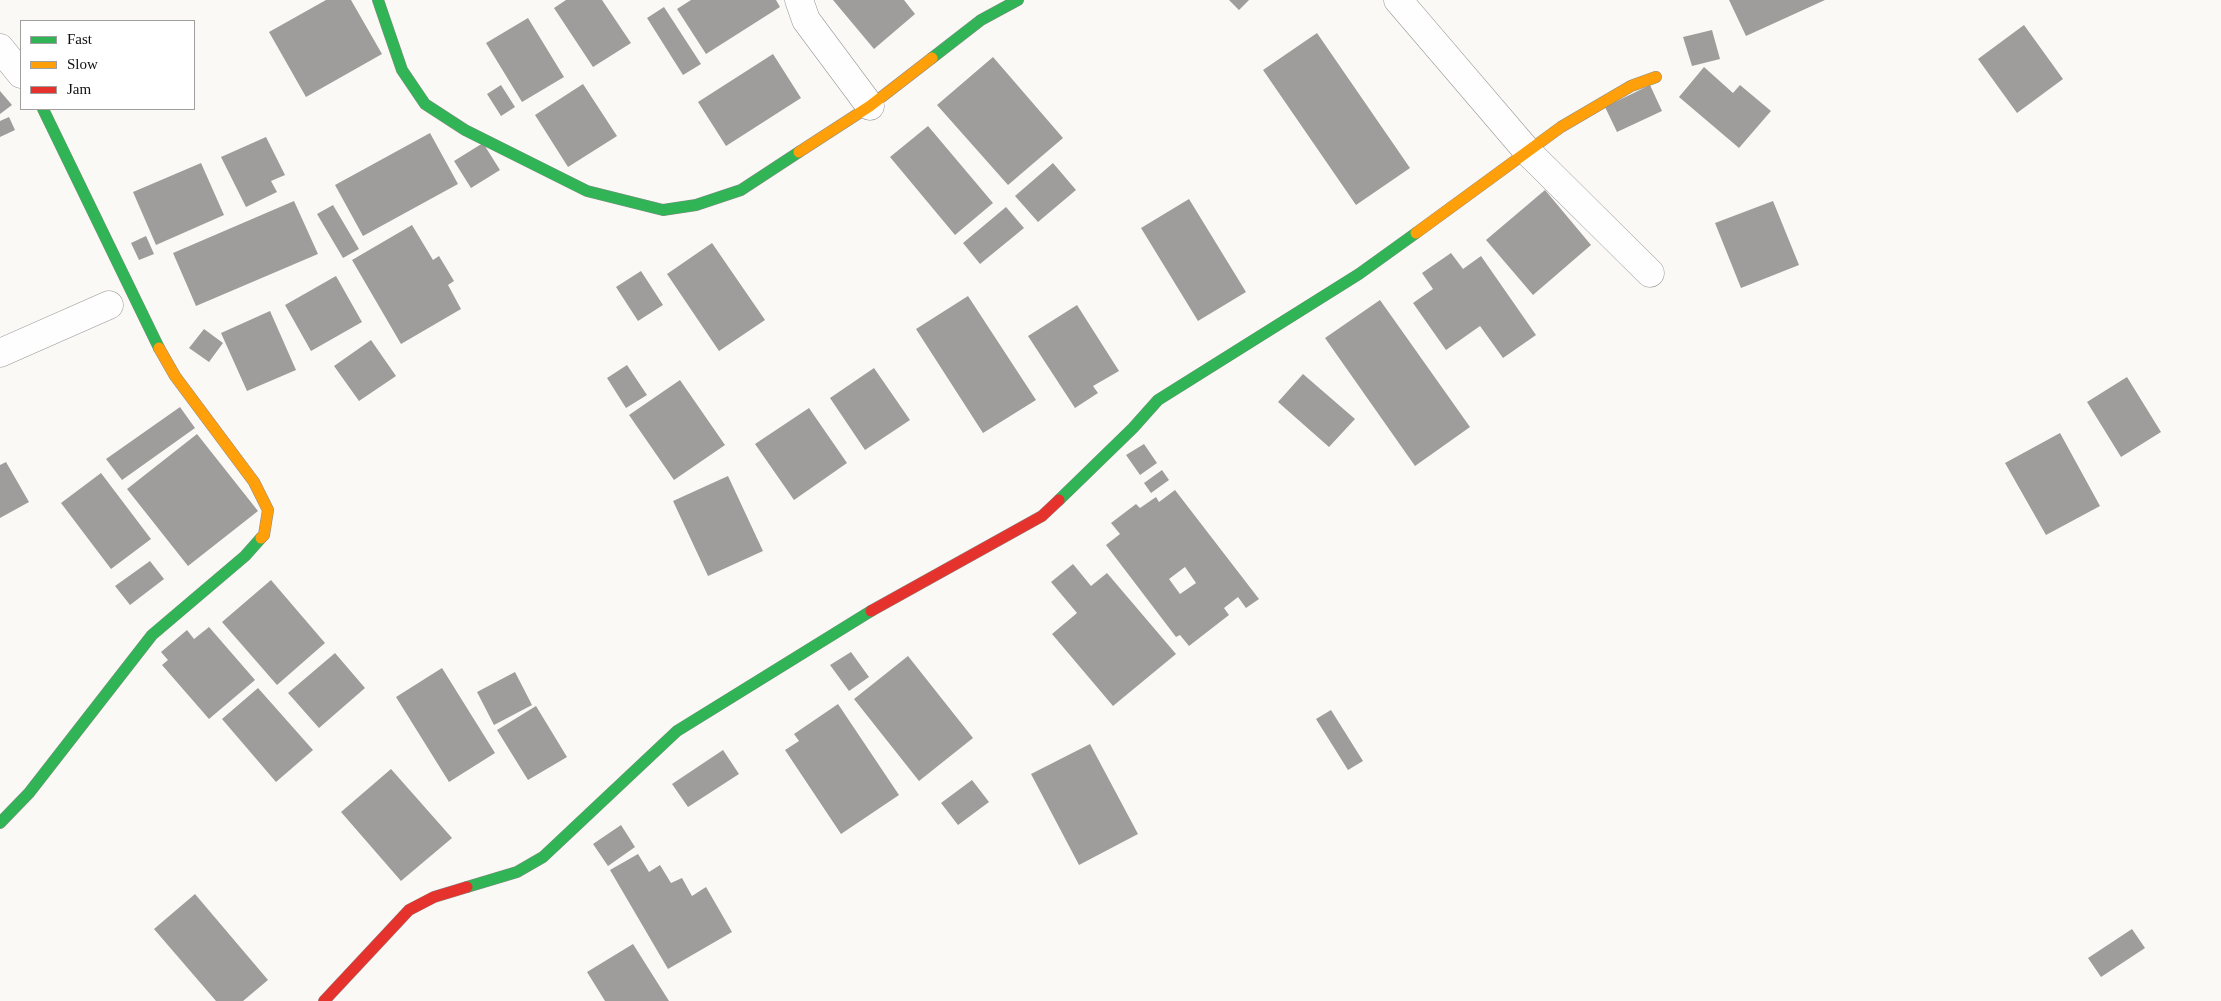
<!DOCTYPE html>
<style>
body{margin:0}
#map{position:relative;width:2221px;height:1001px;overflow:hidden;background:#fbf9f6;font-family:"Times New Roman",serif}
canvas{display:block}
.legend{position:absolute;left:20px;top:20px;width:175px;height:90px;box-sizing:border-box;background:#fff;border:1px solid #9f9f9f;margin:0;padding:6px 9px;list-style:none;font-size:15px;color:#101010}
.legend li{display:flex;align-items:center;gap:10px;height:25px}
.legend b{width:25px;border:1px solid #9f9f9f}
</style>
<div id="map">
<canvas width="2221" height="1001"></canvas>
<ul class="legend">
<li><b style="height:6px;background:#30b455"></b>Fast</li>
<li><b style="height:6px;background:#ff9f0a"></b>Slow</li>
<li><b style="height:6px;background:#e5322d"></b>Jam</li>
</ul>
</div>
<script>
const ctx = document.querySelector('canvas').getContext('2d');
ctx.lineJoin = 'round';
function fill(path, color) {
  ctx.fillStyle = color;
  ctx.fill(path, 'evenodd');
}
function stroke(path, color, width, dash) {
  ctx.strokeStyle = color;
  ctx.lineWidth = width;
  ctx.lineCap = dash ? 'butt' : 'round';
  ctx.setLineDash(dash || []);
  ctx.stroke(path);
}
const building = new Path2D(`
 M326,0H351L382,54L306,97L269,32Z
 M566,0H602L631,43L593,67L554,8Z
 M691,0H776L780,7L706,54L677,9Z
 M833,0H904L915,14L874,49Z
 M1229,0H1249L1239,10Z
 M1729,0H1825L1746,36Z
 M664,7L701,64L683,75L647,18Z
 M528,18L564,77L522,102L486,43Z
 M2024,25L2063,79L2017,113L1978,59Z
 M1712,30L1720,59L1692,66L1683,37Z
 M1317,33L1410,168L1356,205L1263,70Z
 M773,54L801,98L726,146L698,102Z
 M993,57L1063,138L1008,185L937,105Z
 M1704,67L1733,93L1740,85L1771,111L1739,148L1679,97Z
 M583,84L617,136L568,167L535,115Z
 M501,85L515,107L501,116L487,94Z
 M1650,85L1662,111L1617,132L1605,107Z
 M0,91L12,105L0,114Z
 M9,117L15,130L0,137V121Z
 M928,126L993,203L955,235L890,157Z
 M430,133L458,184L363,236L335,185Z
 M266,137L285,175L271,181L277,192L246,207L221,157Z
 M483,143L500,170L471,188L454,161Z
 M201,163L224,215L156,245L133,192Z
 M1053,163L1076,190L1038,222L1015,196Z
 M1545,190L1591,245L1533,295L1486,240Z
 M1189,199L1246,292L1198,321L1141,228Z
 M294,201L318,254L196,306L173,253Z
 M1773,201L1799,265L1741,288L1715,223Z
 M333,205L359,249L343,258L317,214Z
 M1006,207L1024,228L980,264L963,243Z
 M412,225L433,260L439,256L454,281L448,285L461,309L401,344L352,260Z
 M146,236L154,254L139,260L131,243Z
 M712,243L765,320L719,351L667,274Z
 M1451,253L1463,269L1481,256L1536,335L1503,358L1480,326L1446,350L1413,303L1433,289L1422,273Z
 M641,271L663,305L638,321L616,287Z
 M336,276L362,322L311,351L285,305Z
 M968,296L1036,400L983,433L916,329Z
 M1380,300L1470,427L1415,466L1325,338Z
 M1077,305L1119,371L1093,386L1098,393L1075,408L1028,336Z
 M270,311L296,370L247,391L221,333Z
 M204,329L223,343L209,362L189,348Z
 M371,340L396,376L359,401L334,366Z
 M627,365L647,395L626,408L607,378Z
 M874,368L910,420L865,450L830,398Z
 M1303,374L1355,419L1329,447L1278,402Z
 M2127,377L2161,432L2121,457L2087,402Z
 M680,380L725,445L674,480L629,415Z
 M180,407L195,428L122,480L106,459Z
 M809,408L847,463L794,500L755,444Z
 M2060,433L2100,506L2046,535L2005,463Z
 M197,434L258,511L188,566L127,489Z
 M1144,444L1157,463L1140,475L1126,455Z
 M6,462L29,502L0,518V465Z
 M1162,470L1169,480L1151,493L1144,483Z
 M101,473L151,539L111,569L61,503Z
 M728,476L763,551L708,576L673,501Z
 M1175,490L1259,599L1246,608L1238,597L1224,608L1229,615L1189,646L1180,635L1176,637L1106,545L1120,534L1111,523L1136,504L1140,508L1156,497L1159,502ZM1185,567L1196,583L1180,594L1169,579Z
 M150,561L164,579L130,605L115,586Z
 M1073,564L1091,586L1107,573L1176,654L1113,706L1052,634L1077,613L1051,582Z
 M271,580L325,643L277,685L222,622Z
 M209,627L255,680L209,719L162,665L168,660L161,652L187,630L194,639Z
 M851,652L869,677L849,691L830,665Z
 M335,653L365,688L319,728L288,693Z
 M908,656L973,738L919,781L854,699Z
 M442,668L495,753L449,782L396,697Z
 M515,672L532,705L494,725L477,692Z
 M258,688L313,750L276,782L222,719Z
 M838,704L899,795L841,834L785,750L799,741L794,734Z
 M536,706L567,757L528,780L497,730Z
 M1331,710L1363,761L1348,770L1316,719Z
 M1090,744L1138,834L1079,865L1031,774Z
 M723,750L739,774L688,807L672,784Z
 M391,769L452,838L401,881L341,812Z
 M972,780L989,802L958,825L941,803Z
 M621,825L635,847L608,866L593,844Z
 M638,854L649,872L660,865L671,883L682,878L692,896L706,887L732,932L668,969L610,870Z
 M195,894L268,980L243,1001H216L154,929Z
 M2132,929L2145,948L2101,977L2088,958Z
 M633,944L669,1001H605L587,972Z`);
const street = new Path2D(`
 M799,0L806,20L870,106
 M1398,0L1528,152L1650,273
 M0,48L21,74
 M0,353L109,305`);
const fast = new Path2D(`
 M378,0L402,70L425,104L465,130L587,191L663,210L696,205L741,190L799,152
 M932,58L981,20L1018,0
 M43,109L159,348
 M1059,500L1133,428L1158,400L1359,274L1416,233
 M0,823L29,793L152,635L245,556L261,538
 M467,887L517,872L543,857L677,731L871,611`);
const slow = new Path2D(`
 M799,152L870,106L932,58
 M1416,233L1561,127L1631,86L1656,77
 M159,348L175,376L254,482L268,510L264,535L261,538`);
const jam = new Path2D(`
 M871,611L1042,516L1059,500
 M324,1001L409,910L434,897L467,887`);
fill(building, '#9f9d9b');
stroke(street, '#969594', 29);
stroke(fast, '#8c8c8a', 12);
stroke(slow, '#8c8c8a', 12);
stroke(jam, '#8c8c8a', 12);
stroke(street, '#fefefe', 28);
stroke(fast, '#30b455', 11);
stroke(slow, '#ff9f0a', 11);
stroke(jam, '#e5322d', 11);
</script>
